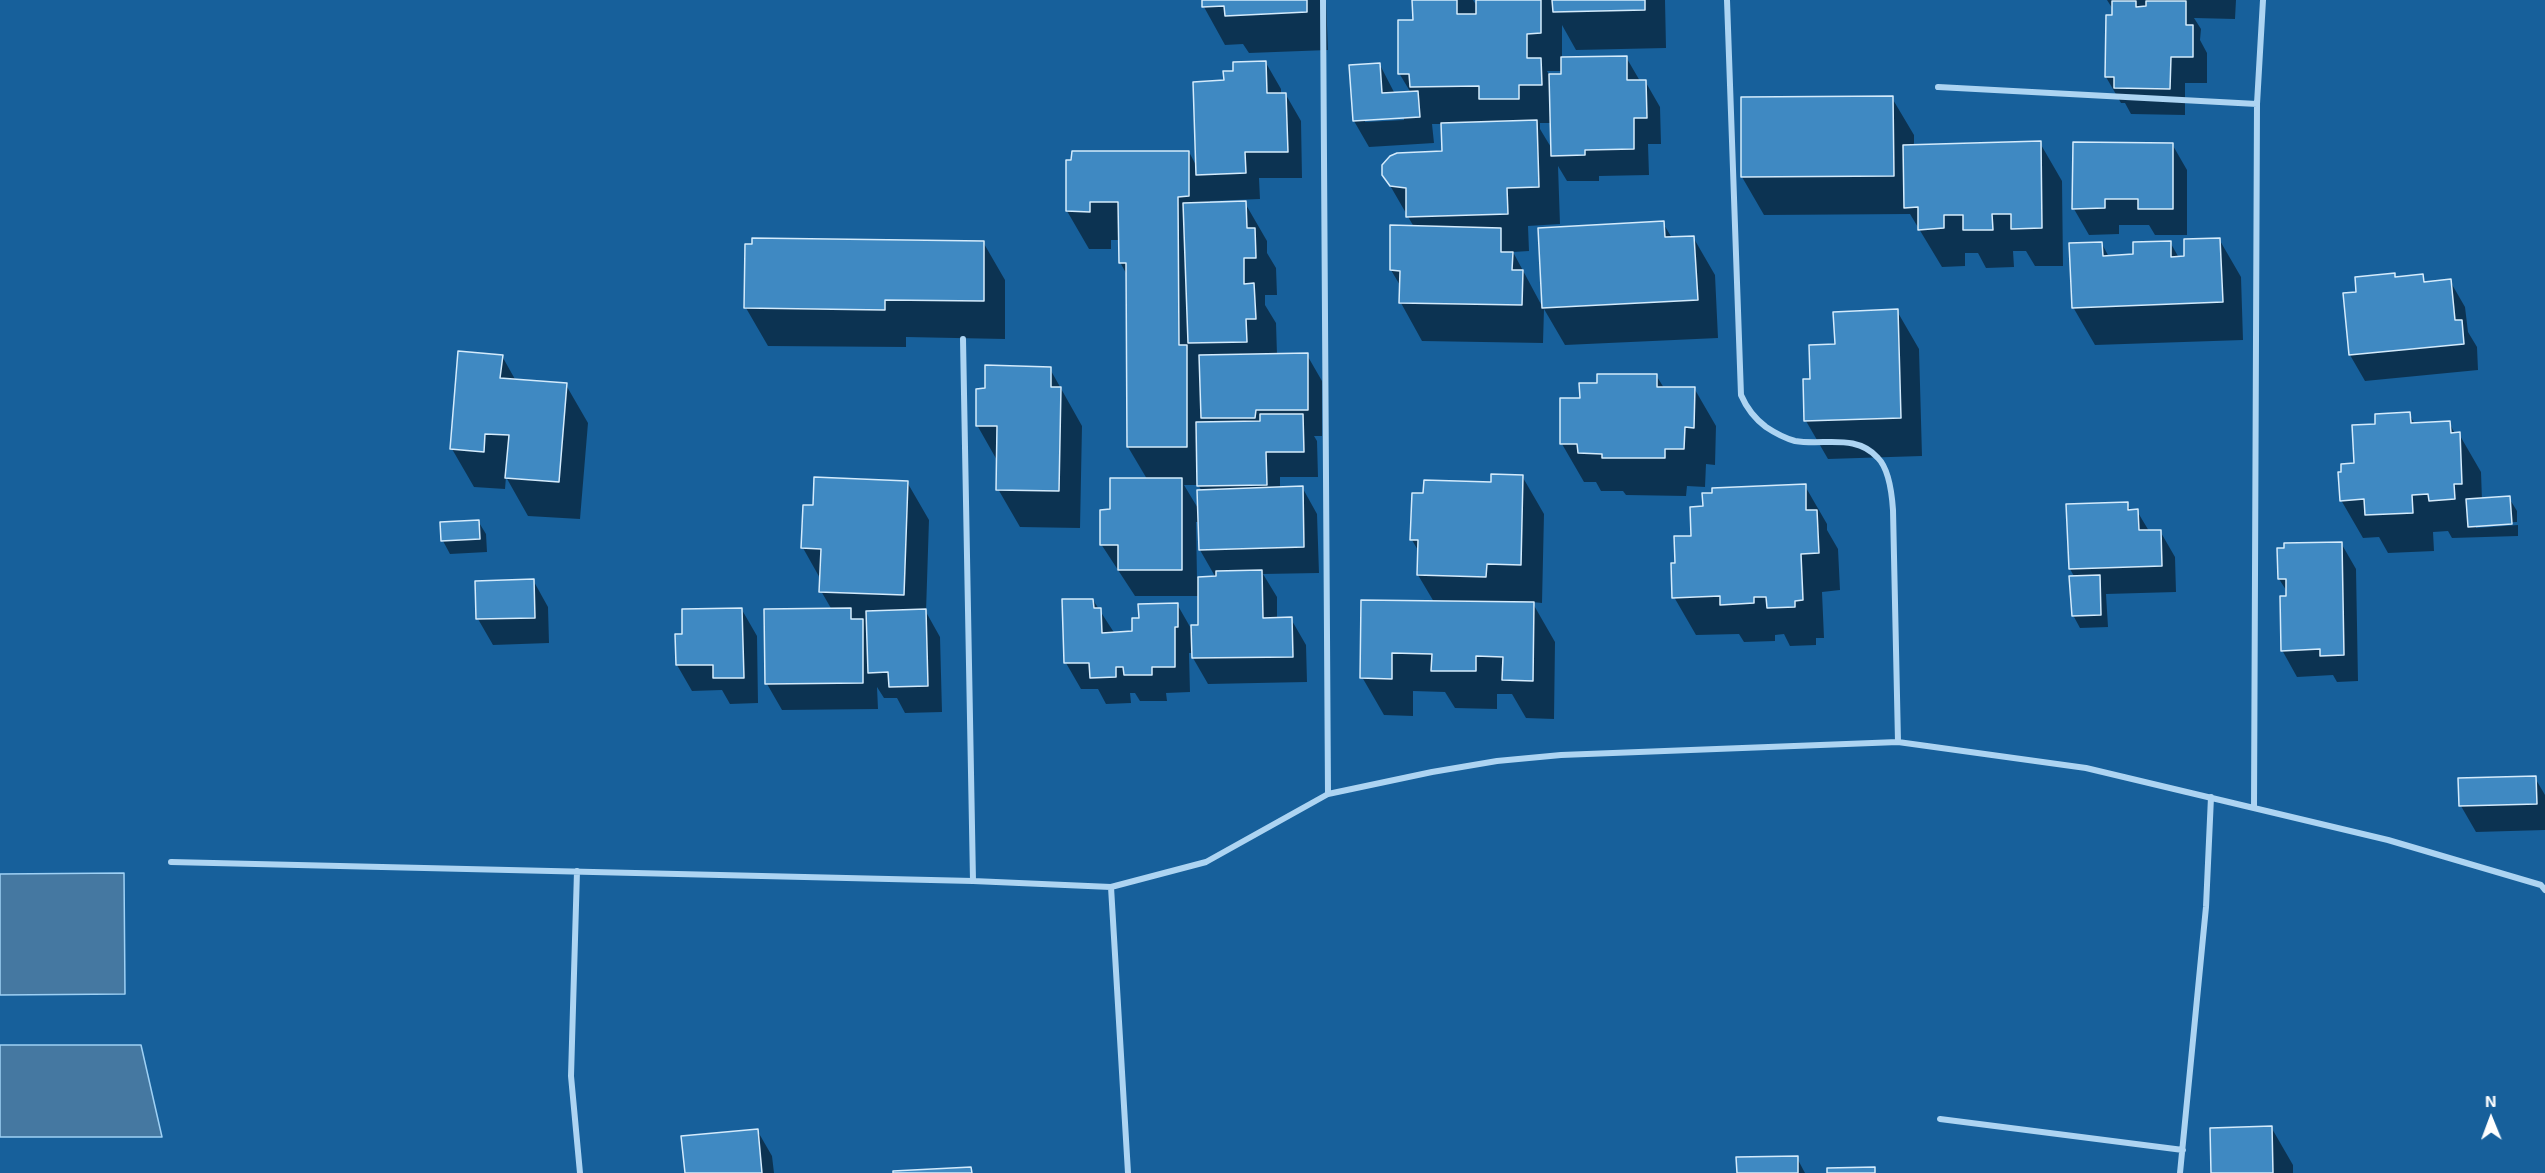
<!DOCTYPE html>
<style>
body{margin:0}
#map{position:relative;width:2545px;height:1173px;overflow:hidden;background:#17609b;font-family:"Exo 2",sans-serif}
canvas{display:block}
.north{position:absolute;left:2461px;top:1089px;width:60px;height:60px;-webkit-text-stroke:4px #17609b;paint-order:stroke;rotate:359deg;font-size:16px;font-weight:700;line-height:24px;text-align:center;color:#fff}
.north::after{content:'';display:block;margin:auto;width:21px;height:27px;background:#fff;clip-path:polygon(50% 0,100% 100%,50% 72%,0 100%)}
</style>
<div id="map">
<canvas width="2545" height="1173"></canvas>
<div class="north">N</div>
</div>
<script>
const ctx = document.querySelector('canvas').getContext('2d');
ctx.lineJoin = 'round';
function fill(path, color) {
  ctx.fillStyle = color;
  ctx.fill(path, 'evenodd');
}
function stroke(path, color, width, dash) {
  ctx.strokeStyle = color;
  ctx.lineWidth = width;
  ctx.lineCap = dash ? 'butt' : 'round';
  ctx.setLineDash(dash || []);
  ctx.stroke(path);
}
const water = new Path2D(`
 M124,873L125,994L0,995V874Z
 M0,1045H141L162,1137H0Z`);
const shadow = new Path2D(`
 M1203,0H1326L1328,50L1249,53L1243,44L1225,45L1204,7Z
 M1414,0H1473L1478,8L1477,0H1665L1666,48L1576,50L1562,25V58L1626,57L1640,81H1645L1660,107L1661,144H1648L1649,175L1599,176V181H1567L1558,166L1560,224L1528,226L1529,251L1513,252L1543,308L1539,229L1663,223L1672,238L1693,237L1715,275L1718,338L1565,345L1544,309L1543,343L1422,341L1401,303V287L1391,270L1414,227L1384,175L1443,153V124H1432L1434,143L1369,147L1354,121L1380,65L1395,94L1411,93L1399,73L1414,21ZM1547,71H1562V75L1550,76ZM1404,117V120L1365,122V119ZM1540,123H1552V149L1540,129Z
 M2107,0H2236L2235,19L2194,18L2201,29L2200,40L2207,53V83H2185V115L2131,114L2125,103H2121L2106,77L2114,16V11Z
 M1266,63L1281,89V95H1286L1301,121L1302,178H1259L1260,199L1210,201V204L1245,203L1267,241V253L1276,268L1277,295H1265V305L1276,323L1277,355H1307L1322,381V436H1314L1317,441L1318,477H1280V488L1302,487L1317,514L1319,573L1263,574L1277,597V619H1291L1306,645L1307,682L1208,684L1193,658V653H1189L1190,692L1166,693L1167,701H1140L1135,693H1130L1131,703L1106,704L1098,689H1081L1066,663L1064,601L1093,600L1115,634L1134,633L1141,619L1177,604L1193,632L1200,627L1199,596H1135L1101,544L1111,511L1147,479L1128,447L1127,275L1120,262V240H1111V249H1089L1067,211L1189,152L1197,167L1225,82L1234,72ZM1184,485H1198L1202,491L1199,510ZM1196,522H1199L1200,550L1216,578H1197Z
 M1742,98H1892L1914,135V146L2040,143L2062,181L2063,266H2035L2026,251H2013L2014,267L1986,268L1978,253H1965V266L1942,267L1910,214L1764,215L1742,177Z
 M2172,144L2187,170V235H2155L2149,225H2119V234L2089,235L2074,209Z
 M2219,239L2241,277L2243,340L2095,345L2073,307L2102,244L2109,257L2135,256L2170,242L2179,258H2186Z
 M983,242L1005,280V339L906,337V347L768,346L746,308Z
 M2394,274L2397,278L2422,276L2426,283L2450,281L2465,307L2468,332L2477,347L2478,370L2365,381L2350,355L2358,293Z
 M1897,311L1919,349L1922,456L1828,459L1806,421L1811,380L1836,346Z
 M502,356L516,381L566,385L588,423L580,519L528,516L506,477L505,489L474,487L452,449Z
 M1050,369L1082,426L1080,528L1020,527L998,489V462L977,425Z
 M1656,375L1664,388H1694L1716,426L1715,465L1706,464L1705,487L1687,486L1686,496L1626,495L1623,491H1601L1596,482H1584L1562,444L1581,400L1598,385Z
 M2409,414L2415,424L2449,422L2455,434H2459L2481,472L2482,500L2509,498L2517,511V522L2476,524V528L2518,525V536L2452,538L2448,531L2433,532L2434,551L2388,553L2379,537L2363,538L2341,500L2356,465L2377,426Z
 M1522,476L1544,514L1542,603L1532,602L1555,642L1554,719L1526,718L1512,694H1497V709L1455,708L1445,692L1413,691V716L1384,715L1362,677L1434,602L1418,575L1419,552L1412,540L1425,495Z
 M907,482L929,520L926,612L940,637L942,712L905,713L897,698H884L877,687L878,709L782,710L767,684L766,611L832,610L821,591V580L803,548L805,507H814Z
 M1805,486L1827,524V530L1838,549L1840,590L1822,592L1824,638H1816V645L1790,646L1784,634L1775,635V641L1744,642L1739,634L1696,635L1674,597L1676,564L1692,537Z
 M2127,504L2131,511H2137L2149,531H2160L2175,557L2176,592L2106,594L2108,627L2080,628L2073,615L2075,578L2070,569Z
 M478,521L486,534L487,552L450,554L443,541Z
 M2341,543L2356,569L2358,681L2337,682L2333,675L2297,677L2282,650L2288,593L2279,579Z
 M533,580L548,607L549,643L493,645L478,619Z
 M742,610L757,636L758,703L730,704L722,690L692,691L677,665L684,636Z
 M2535,778L2545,795V830L2476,832L2461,806Z
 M2271,1127L2293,1165V1173H2213Z
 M757,1130L772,1156L774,1173H686Z
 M1797,1158L1805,1173H1738Z`);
const building = new Path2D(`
 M1202,0H1307V12L1225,16L1224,6L1202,7Z
 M1412,0H1457V14H1476V0H1541V33L1527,34V58H1541L1542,85H1519V99H1479V86L1410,87L1409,74H1398V20H1413Z
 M1552,0H1645V10L1553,12Z
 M2112,1H2136V7L2146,6V1H2186V25H2193V57H2171L2170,89L2114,88V77H2105L2106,15H2112Z
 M1627,56V80H1646L1647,118H1634V149L1585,150V155L1551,156L1549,74H1561V57Z
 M1266,61L1267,93H1286L1288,152H1245L1246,173L1196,175L1193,82L1224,80L1223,71H1233V62Z
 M1380,63L1382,93L1418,91L1420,117L1353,121L1349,65Z
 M1893,96L1894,176L1741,177V97Z
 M1537,120L1539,187L1507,188L1508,214L1406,217V188L1390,186L1382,175V165L1390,156L1397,153L1442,151L1441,123Z
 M2041,141L2042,228L2011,229V214H1992L1993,230H1963V215H1944V228L1918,230V207L1904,208L1903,145Z
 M2073,142L2173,143V209H2138V199H2105V208L2072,209Z
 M1072,151H1189V196L1178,197L1179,345H1187V447H1127L1126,263H1119L1118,202H1090V212L1066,211V160H1071Z
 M1246,201L1247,228H1255L1256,258H1244V284L1254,283L1256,319H1246L1247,342L1188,343L1183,203Z
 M1664,221L1665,237L1694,236L1698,300L1542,308L1538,228Z
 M1390,225L1501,228V252H1513L1512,270H1523L1522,305L1399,303L1400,271L1390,270Z
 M752,238L984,241V301L885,300V310L744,308L745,244H752Z
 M2220,238L2223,302L2072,308L2069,243L2102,242L2103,256L2133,254V242L2171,241V257L2184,256V239Z
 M2395,273V277L2423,274L2424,282L2451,279L2455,320H2462L2464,344L2349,355L2343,293L2356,292L2355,277Z
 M1898,309L1901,418L1804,421L1803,379H1810L1809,345L1835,344L1833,312Z
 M458,351L503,355L500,378L567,383L559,482L505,478L509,435L485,434L484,452L450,449Z
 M1308,353V410H1256L1255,418H1201L1199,355Z
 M985,365L1051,367V387H1061L1059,491L996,490L997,426H976V389L985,388Z
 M1597,374H1657V387H1695L1694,428L1685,427L1684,449H1665V458H1602V454L1578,453L1577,444H1560V398H1580L1579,383H1597Z
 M2410,412L2411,423L2450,421L2451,433L2460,432L2462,484H2454L2455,499L2429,501L2428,494L2412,495L2413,513L2365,515L2364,499L2340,501L2338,472H2341V464L2354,463L2352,425L2375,424V414Z
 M1260,414H1303L1304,452H1266L1267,485L1197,486L1196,422L1260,421Z
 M1491,474L1523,475L1521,565L1487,564L1486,577L1417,575L1418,540H1410L1412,493H1423L1424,480L1491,482Z
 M814,477L908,481L904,595L819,592L821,549L801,548L803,505H813Z
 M1110,478H1182V570H1118V545H1100V510L1110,509Z
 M1806,484V510H1817L1819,553L1801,554L1803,600L1795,601V607L1767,608L1766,597H1754V603L1720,605V596L1672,598L1671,563H1675L1674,536H1691L1690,507L1703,506L1702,493H1712V488Z
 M1303,486L1304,547L1199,550L1197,490Z
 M2510,496L2512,524L2468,527L2466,499Z
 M2128,502V510L2138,509L2139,530H2161L2162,566L2069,569L2066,504Z
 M479,520L480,539L441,541L440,522Z
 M2342,542L2344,655L2320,656V649L2281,651L2280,596H2286V579H2278L2277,548H2284V543Z
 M1262,570L1263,618L1292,617L1293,657L1192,658L1191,625H1198V577L1216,576V571Z
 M2100,575L2101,615L2072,616L2069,576Z
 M534,579L535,618L476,619L475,581Z
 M1062,599H1093L1094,608H1101L1102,633L1132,631V618H1139L1138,604L1178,603V627H1175V667H1152V675H1124L1123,667H1116V677L1090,678L1089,663H1064Z
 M1361,600L1534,602L1533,681L1502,680L1503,657L1476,656V671H1431L1432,654L1392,653V679L1360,678Z
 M742,608L744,678H713V665H676L675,634H682V609Z
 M851,608V619H863V683L765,684L764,609Z
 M926,609L928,686L889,687L888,672L868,673L866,611Z
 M2536,776L2537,804L2459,806L2458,778Z
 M2272,1126L2273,1173H2211L2210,1128Z
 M758,1129L762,1173H685L681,1136Z
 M1798,1156V1173H1737L1736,1157Z
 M971,1167L972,1173H893V1171Z
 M1875,1167V1173H1827V1168Z`);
const street = new Path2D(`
 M1323,0L1328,794
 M1727,0L1741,395C1747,409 1754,418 1766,427C1775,433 1784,438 1795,441C1824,446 1856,433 1878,458C1889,469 1892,495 1893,510L1898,742
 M1938,87L2257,104
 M963,339L973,881
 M2254,807L2257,104L2263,0
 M171,862L973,881L1111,887L1206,862L1328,794L1432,772L1497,761L1561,755L1898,742L2086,768L2388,840L2541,885L2545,890
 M577,871L571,1076L580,1173
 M1111,887L1128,1173
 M1940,1119L2183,1150
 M2180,1173L2206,907L2211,797`);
fill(water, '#4578a1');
stroke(water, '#9fd1f5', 1.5);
fill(shadow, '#0007');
fill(building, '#3f89c2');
stroke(building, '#d4ebfc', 1.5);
stroke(street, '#add4f2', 6);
</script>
